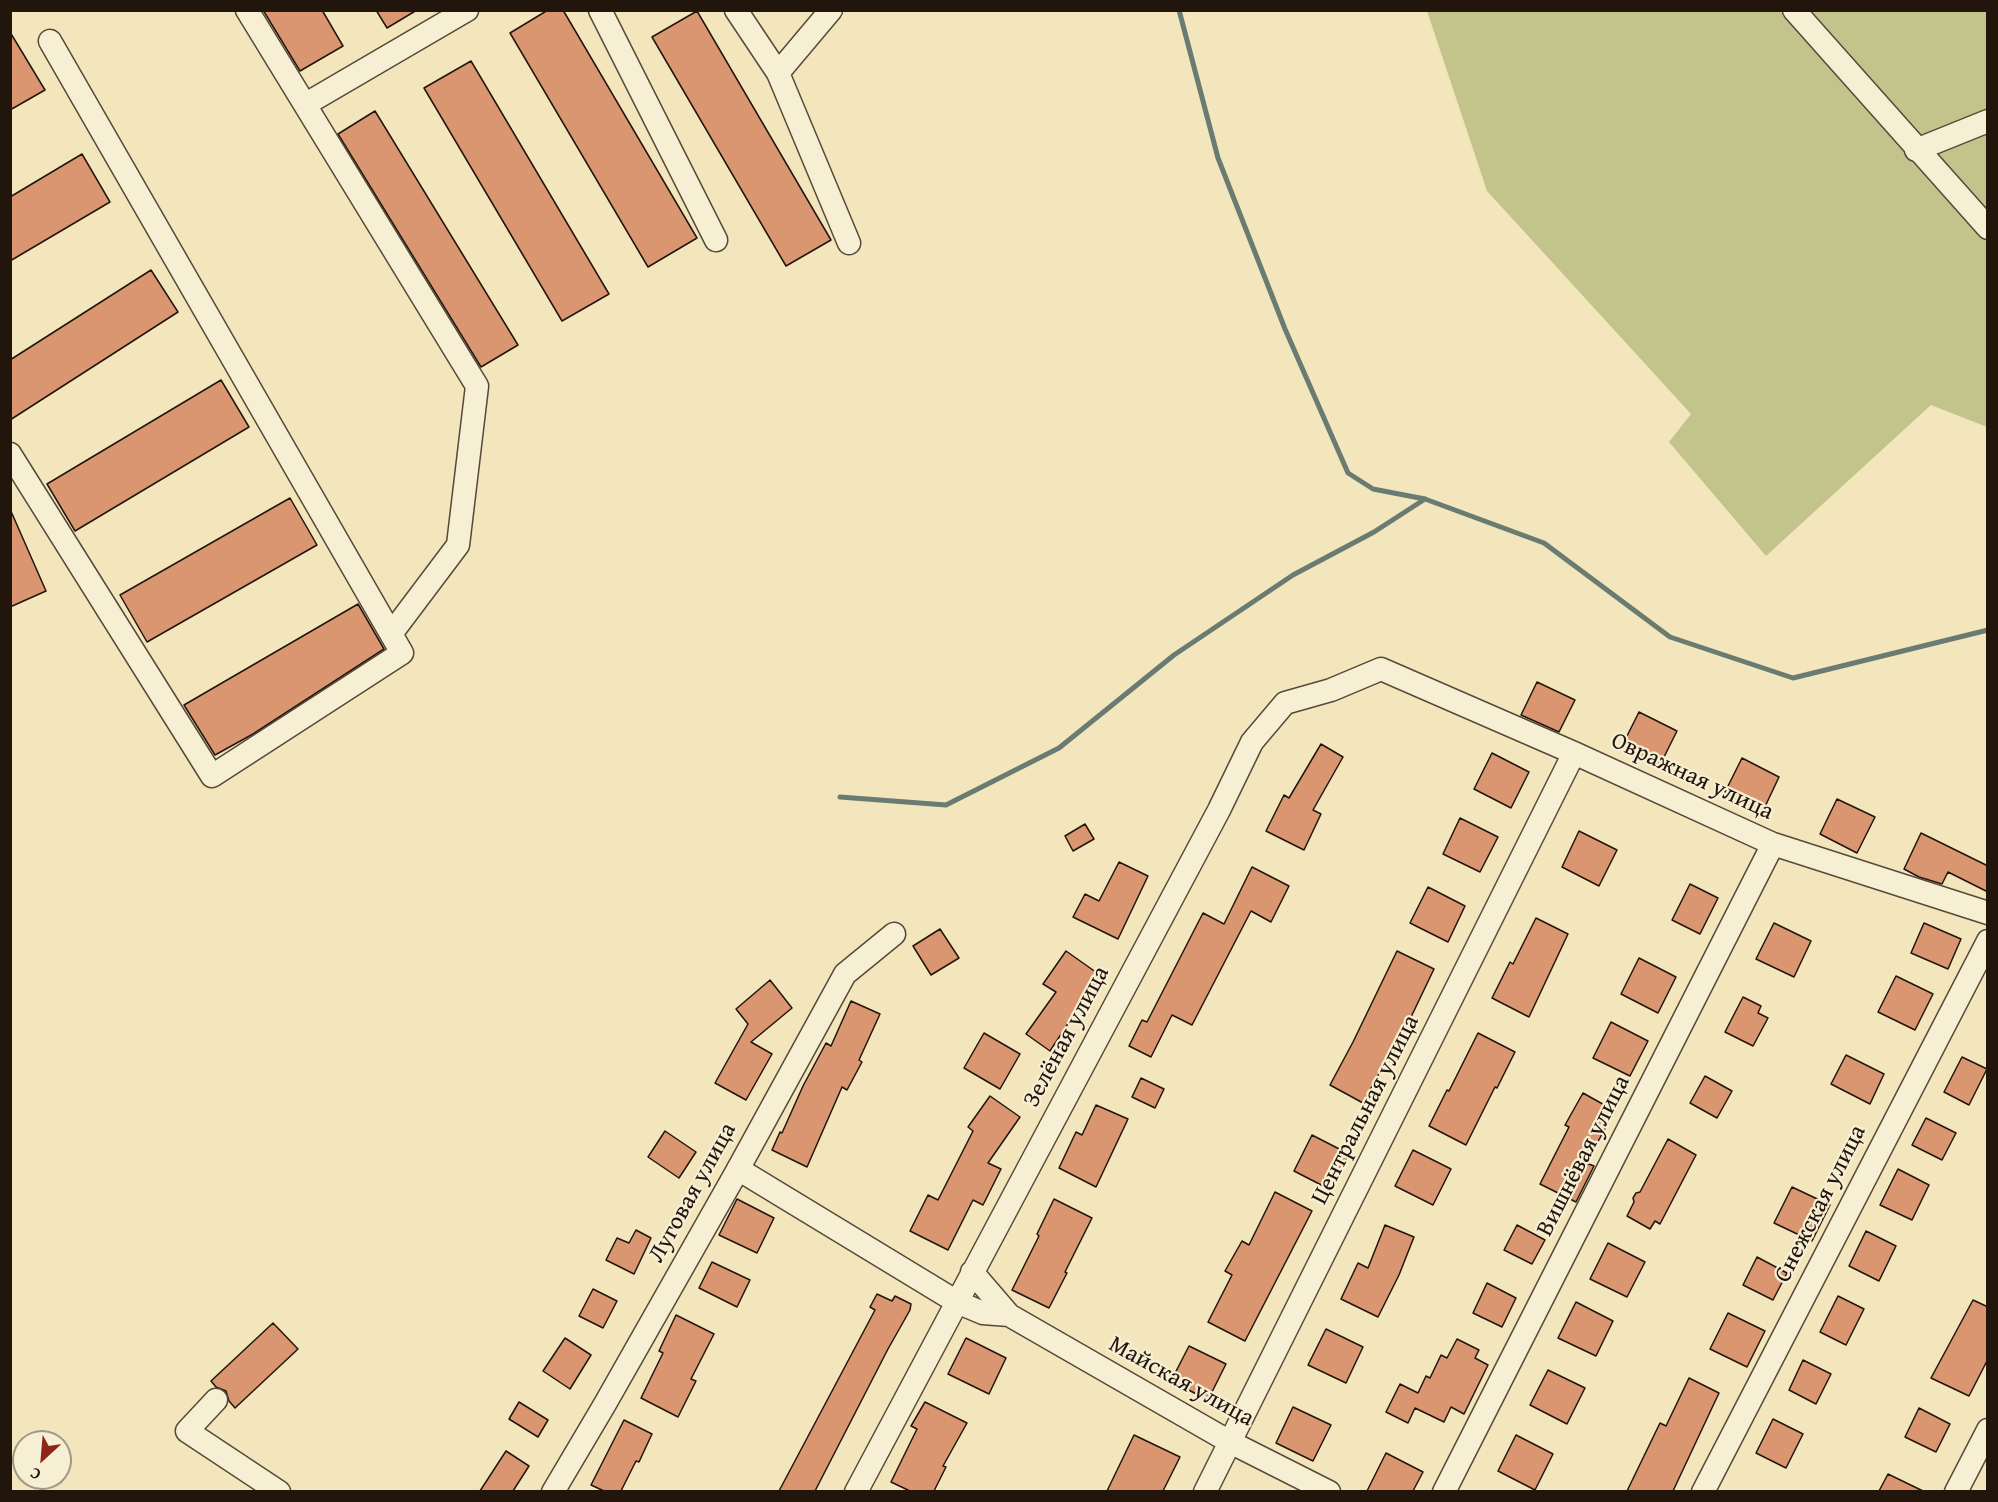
<!DOCTYPE html>
<meta charset="utf-8">
<style>
body{margin:0}
#map{position:relative;width:1998px;height:1502px;overflow:hidden;background:#f3e6bd;font-family:"Gentium Book Plus",serif}
canvas{display:block}
.frame{position:absolute;inset:0;border:12px solid #21150c;pointer-events:none}
.north{position:absolute;left:12px;top:1430px;width:60px;height:60px;box-sizing:border-box;background:#f7efd4;border:2px solid #a19884;border-radius:50%;rotate:206deg;font-size:16px;font-weight:700;line-height:24px;text-align:center;color:#21150c}
.north::after{content:'';display:block;margin:auto;width:21px;height:27px;background:#8f2418;clip-path:polygon(50% 0,100% 100%,50% 72%,0 100%)}
</style>
<div id="map">
<canvas width="1998" height="1502"></canvas>
<div class="frame"></div>
<div class="north">С</div>
</div>
<script>
const ctx = document.querySelector('canvas').getContext('2d');
ctx.lineJoin = 'round';
function fill(path, color) {
  ctx.fillStyle = color;
  ctx.fill(path, 'evenodd');
}
function stroke(path, color, width, dash) {
  ctx.strokeStyle = color;
  ctx.lineWidth = width;
  ctx.lineCap = dash ? 'butt' : 'round';
  ctx.setLineDash(dash || []);
  ctx.stroke(path);
}
function label(font, color, halo, rows, align = 'center') {
  ctx.font = font + ' "Gentium Book Plus",serif';
  ctx.lineWidth = 4.5;
  ctx.setLineDash([]);
  ctx.textBaseline = 'middle';
  ctx.strokeStyle = halo;
  ctx.fillStyle = color;
  for (const [text, x, y, turn = 0] of rows) {
    ctx.save();
    ctx.translate(x, y);
    ctx.rotate((+turn || 0) * Math.PI / 180);
    ctx.textAlign = isNaN(turn) ? turn : align;
    if (halo) ctx.strokeText(text, 0, 0);
    ctx.fillText(text, 0, 0);
    ctx.restore();
  }
}
const green = new Path2D(`
 M1427,11H1987V427L1931,405L1766,556L1669,442L1691,414L1487,191Z`);
const stream = new Path2D(`
 M1179,10L1218,158L1285,329L1348,473L1373,489L1425,499L1544,543L1670,637L1793,678L1988,630
 M840,797L946,805L1059,748L1174,655L1293,575L1374,532L1425,499`);
const building = new Path2D(`
 M263,10H322L343,46L300,71Z
 M376,10H417L387,28Z
 M548,10H563L697,238L648,267L510,33Z
 M697,11L831,240L786,266L652,37Z
 M10,32L45,90L10,110Z
 M471,61L609,294L562,321L424,88Z
 M375,111L518,345L481,367L338,134Z
 M82,154L110,202L10,261V197Z
 M151,270L178,312L10,420V360Z
 M221,380L249,427L75,531L47,484Z
 M290,498L317,545L147,642L120,595Z
 M10,509L46,591L10,607Z
 M358,604L384,649L253,734L215,755L184,705Z
 M1537,682L1575,700L1559,732L1521,715Z
 M1639,712L1677,731L1659,767L1621,748Z
 M1321,744L1343,757L1313,810L1321,814L1304,850L1266,831L1284,795L1289,798Z
 M1492,753L1529,772L1511,808L1474,789Z
 M1742,758L1779,777L1762,813L1724,794Z
 M1837,799L1875,817L1857,853L1820,834Z
 M1460,818L1498,837L1480,872L1443,854Z
 M1085,824L1094,839L1073,851L1065,836Z
 M1579,831L1617,850L1599,886L1562,867Z
 M1921,833L1988,866V892L1948,872L1942,884L1919,877L1904,869Z
 M1119,862L1148,876L1118,939L1073,917L1085,894L1099,901Z
 M1252,867L1289,886L1271,922L1251,911L1192,1025L1172,1015L1151,1057L1129,1046L1142,1020L1147,1022L1203,913L1224,924Z
 M1690,884L1718,898L1700,934L1672,920Z
 M1428,887L1465,906L1448,942L1410,923Z
 M1536,918L1568,934L1529,1017L1492,998L1510,962L1513,964Z
 M1774,923L1811,941L1794,977L1756,959Z
 M1924,923L1961,939L1948,969L1911,953Z
 M940,929L959,958L931,975L913,946Z
 M1066,951L1100,975L1050,1051L1026,1034L1056,992L1043,984Z
 M1397,951L1434,969L1390,1061L1387,1059L1363,1103L1330,1085L1353,1042Z
 M1639,958L1676,977L1658,1013L1621,994Z
 M1896,976L1933,994L1915,1030L1878,1012Z
 M770,980L792,1008L751,1042L772,1054L746,1100L715,1083L748,1024L736,1009Z
 M1743,997L1761,1006L1758,1013L1768,1018L1753,1046L1725,1032Z
 M851,1001L880,1014L859,1060L862,1062L847,1090L842,1087L807,1167L772,1150L780,1132L782,1133L803,1086L826,1043L831,1046Z
 M1611,1022L1648,1041L1630,1076L1593,1058Z
 M984,1033L1020,1054L1000,1089L964,1068Z
 M1478,1033L1515,1052L1497,1088L1495,1087L1466,1145L1429,1126L1447,1090L1449,1091Z
 M1846,1055L1884,1074L1870,1104L1831,1084Z
 M1962,1057L1987,1069L1969,1105L1944,1092Z
 M1705,1076L1732,1091L1717,1118L1690,1103Z
 M1141,1078L1164,1089L1155,1108L1132,1097Z
 M1583,1093L1615,1111L1586,1163L1594,1166L1576,1202L1540,1184L1569,1127L1565,1125Z
 M990,1096L1020,1117L988,1163L1001,1169L983,1205L973,1200L948,1250L910,1231L928,1195L938,1200L973,1131L968,1127Z
 M1096,1105L1128,1119L1096,1187L1059,1168L1076,1132L1082,1135Z
 M1926,1118L1956,1133L1942,1160L1912,1145Z
 M665,1131L696,1152L679,1178L648,1157Z
 M1312,1135L1349,1154L1331,1190L1294,1171Z
 M1668,1139L1696,1155L1660,1224L1655,1221L1650,1229L1627,1216L1634,1202L1633,1198L1636,1193L1640,1192Z
 M1413,1150L1451,1169L1433,1205L1395,1186Z
 M1898,1169L1929,1185L1912,1220L1880,1205Z
 M1792,1187L1830,1205L1812,1241L1774,1223Z
 M1275,1192L1312,1211L1245,1341L1208,1322L1232,1275L1225,1271L1242,1241L1249,1245Z
 M737,1199L774,1218L757,1253L719,1235Z
 M1054,1199L1092,1218L1065,1272L1067,1273L1049,1308L1012,1290L1039,1236L1037,1234Z
 M1385,1225L1414,1237L1399,1275L1378,1317L1341,1299L1358,1263L1368,1268Z
 M1517,1225L1545,1240L1532,1264L1504,1250Z
 M636,1230L651,1238L634,1274L606,1260L617,1238L629,1243Z
 M1866,1231L1896,1246L1879,1281L1849,1266Z
 M1608,1243L1645,1262L1627,1297L1590,1279Z
 M1757,1257L1787,1273L1773,1300L1743,1285Z
 M712,1262L750,1280L737,1307L699,1288Z
 M1487,1283L1516,1298L1502,1327L1473,1313Z
 M593,1289L617,1301L603,1328L579,1316Z
 M877,1294L892,1301L895,1296L911,1304L910,1310L888,1349L815,1491H779L875,1310L870,1307Z
 M1838,1296L1864,1309L1846,1345L1820,1332Z
 M1973,1300L1988,1307V1359L1969,1396L1931,1378Z
 M1576,1302L1613,1321L1596,1356L1558,1338Z
 M1728,1313L1765,1331L1747,1367L1710,1349Z
 M676,1315L714,1334L691,1379L696,1381L678,1417L641,1398L663,1353L659,1351Z
 M273,1323L298,1349L235,1408L229,1401L226,1391L216,1387L211,1381Z
 M1326,1329L1363,1347L1346,1383L1308,1365Z
 M565,1338L591,1355L570,1389L543,1371Z
 M966,1338L1006,1358L989,1394L948,1374Z
 M1457,1339L1479,1350L1475,1358L1488,1365L1464,1414L1451,1407L1444,1422L1415,1408L1408,1423L1386,1412L1400,1384L1418,1393L1426,1376L1430,1378L1441,1355L1447,1358Z
 M1189,1346L1226,1364L1208,1400L1171,1381Z
 M1803,1360L1831,1374L1816,1404L1789,1390Z
 M1548,1370L1585,1388L1567,1424L1530,1405Z
 M1689,1378L1719,1393L1673,1491H1627L1660,1423L1666,1426Z
 M519,1402L548,1420L538,1437L509,1419Z
 M925,1402L967,1423L943,1466L946,1467L934,1491H910L891,1482L917,1429L911,1426Z
 M1293,1407L1331,1425L1313,1461L1276,1443Z
 M1919,1408L1950,1424L1936,1452L1905,1437Z
 M1773,1419L1803,1434L1786,1468L1756,1453Z
 M624,1420L652,1434L639,1462L636,1461L621,1491H604L591,1485Z
 M1134,1435L1180,1457L1163,1491H1107Z
 M1516,1435L1553,1454L1535,1490L1498,1471Z
 M506,1451L529,1466L513,1491H480Z
 M1386,1453L1423,1472L1413,1491H1367Z
 M1888,1474L1923,1491H1879Z`);
const minor = new Path2D(`
 M247,10L477,386L458,545L391,634
 M600,10L716,240
 M736,10L778,73L849,243
 M1794,10L1988,228
 M778,73L831,10
 M306,104L467,10
 M1916,150L1988,121
 M10,454L212,776L402,653L50,41
 M738,1169L957,1302L983,1313L1009,1315
 M972,1272L1009,1315L1230,1442L1329,1492
 M216,1400L187,1431L279,1492
 M553,1492L605,1404L736,1173L845,974L894,934
 M856,1492L1219,810L1252,742L1285,703L1331,690L1381,669L1574,753L1773,844L1988,913
 M1205,1492L1574,753
 M1444,1492L1773,844
 M1703,1492L1988,941
 M1956,1492L1988,1430`);
const streetNames = [
 ["Овражная улица",1692,777,25],
 ["Зелёная улица",1067,1037,-62],
 ["Центральная улица",1366,1110,-63],
 ["Вишнёвая улица",1584,1156,-63],
 ["Луговая улица",693,1193,-61],
 ["Снежская улица",1821,1204,-63],
 ["Майская улица",1181,1382,29]
];
fill(green, '#c3c38c');
stroke(stream, '#6a7b71', 5);
fill(building, '#d99671');
stroke(building, '#21150c', 1.5);
stroke(minor, '#564938', 25);
stroke(minor, '#f7efd4', 22);
label('24px', '#21150c', '#f7efd4', streetNames);
</script>
